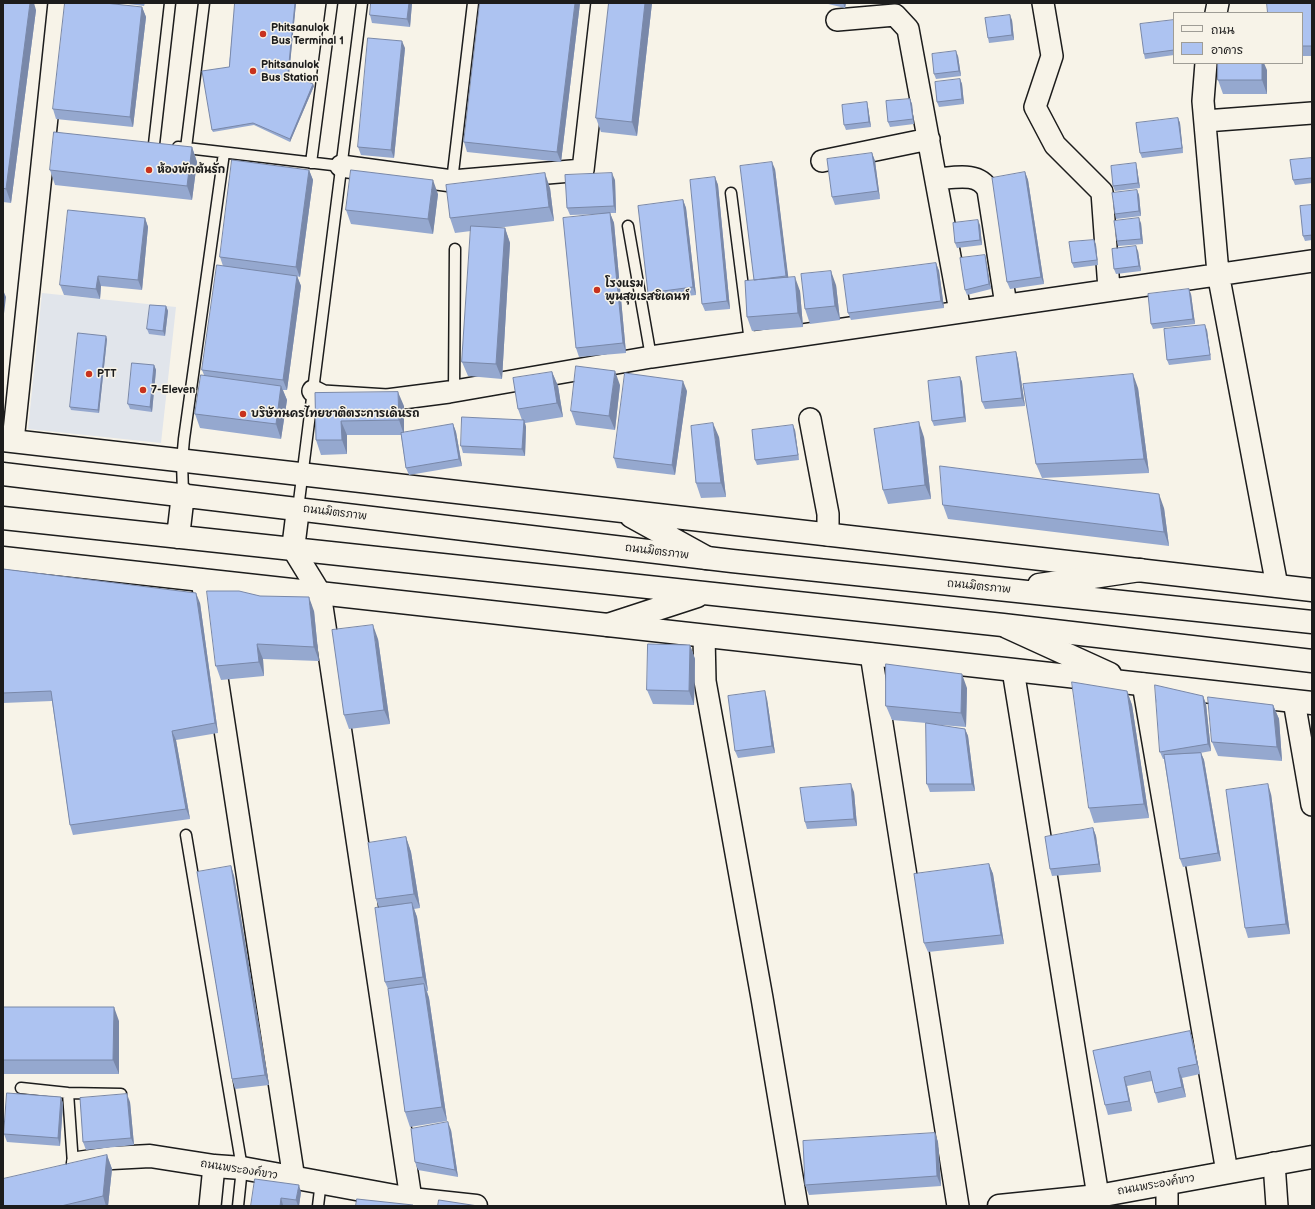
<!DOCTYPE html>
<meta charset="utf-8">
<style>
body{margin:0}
#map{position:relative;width:1315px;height:1209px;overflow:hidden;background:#f7f3e8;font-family:"Balsamiq Sans","Playpen Sans Thai",sans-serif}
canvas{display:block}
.frame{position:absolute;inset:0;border:4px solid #1c1c1c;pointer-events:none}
.legend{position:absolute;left:1173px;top:12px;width:130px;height:52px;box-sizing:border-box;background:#f7f3e8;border:1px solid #9f9d96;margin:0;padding:5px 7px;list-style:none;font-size:12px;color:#1c1c1c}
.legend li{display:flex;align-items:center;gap:8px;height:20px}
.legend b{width:20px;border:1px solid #9f9d96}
</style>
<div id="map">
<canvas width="1315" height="1209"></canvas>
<div class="frame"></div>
<ul class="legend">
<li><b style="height:5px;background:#f7f3e8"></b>ถนน</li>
<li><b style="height:11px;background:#adc3f1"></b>อาคาร</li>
</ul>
</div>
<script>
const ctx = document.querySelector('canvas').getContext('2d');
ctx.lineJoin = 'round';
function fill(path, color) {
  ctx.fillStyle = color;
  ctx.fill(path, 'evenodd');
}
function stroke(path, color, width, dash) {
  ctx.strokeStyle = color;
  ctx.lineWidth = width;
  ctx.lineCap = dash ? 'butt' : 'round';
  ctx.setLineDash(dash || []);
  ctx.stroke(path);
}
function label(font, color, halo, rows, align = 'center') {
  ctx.font = font + ' "Balsamiq Sans","Playpen Sans Thai",sans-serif';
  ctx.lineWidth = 3;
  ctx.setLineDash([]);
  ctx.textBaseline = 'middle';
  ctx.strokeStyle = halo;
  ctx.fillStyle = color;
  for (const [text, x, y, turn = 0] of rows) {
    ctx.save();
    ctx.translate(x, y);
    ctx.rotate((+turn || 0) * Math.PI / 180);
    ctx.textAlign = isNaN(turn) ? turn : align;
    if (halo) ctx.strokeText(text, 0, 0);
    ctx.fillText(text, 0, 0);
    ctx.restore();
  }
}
const built = new Path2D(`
 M42,293L176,307L161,443L28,429Z`);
const service = new Path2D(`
 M154,144L170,3
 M178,147L341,166
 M186,148L204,3
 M311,163L332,3
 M452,181L473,3
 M731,193L750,342
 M628,226L651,357
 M454,391L455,249
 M183,494L182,461L184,439L224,153
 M298,509L362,3
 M186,835L242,1168L238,1206
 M21,1088L68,1093L121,1094
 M68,1093L73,1164
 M318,1206L321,1181`);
const minor = new Path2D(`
 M1043,3L1052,56L1035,107L1055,145L1102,192L1109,289
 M1216,13L1218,3
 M837,20L895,15L908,29L960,311
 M1206,63L1203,101L1218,273L1277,586
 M1205,121L1312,113
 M822,161L929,139
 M341,166L452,181L583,170L602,3
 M936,179C953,178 979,171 988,190L1006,305
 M313,391L323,396L387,400L449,392L651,357L1312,261
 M810,419L828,514V535
 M13,441L59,3
 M293,549L320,593L411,1199
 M202,580L294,1179
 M704,636L705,681L762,998L797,1206
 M871,654L958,1206
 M1013,670L1098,1196
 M1143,684L1227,1172
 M1294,701L1312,805
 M1274,1163L1277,1206
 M210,1206L214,1166
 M1167,1206V1183`);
const tertiary = new Path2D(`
 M78,1163L112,1158L150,1156L214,1166L242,1168L411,1199L476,1206
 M999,1206L1098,1196L1312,1157`);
const secondary = new Path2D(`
 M3,440L1312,590
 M631,516L707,558
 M3,558L1312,703
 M1007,627L1110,674`);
const primary = new Path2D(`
 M3,474L732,561L1312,622
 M3,518L1003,625L1312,661
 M178,537L183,494
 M293,549L298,509
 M1039,585L1140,570
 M608,625L697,596`);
const wall = new Path2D(`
 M3,3L36,10L11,203L3,202Z
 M120,3H145L144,6Z
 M235,3H296L289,73L314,86L290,142L254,125L213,132L212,130L229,67Z
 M412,3L410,27L372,23L370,15Z
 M580,3L561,162L467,152L464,142Z
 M609,3H652L637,136L601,132L596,118Z
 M824,3H846L845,8Z
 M1312,3V56H1302V13Z
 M142,7L146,17L133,127L56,119L53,109Z
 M1012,20L1014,40L989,43L988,38Z
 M1174,20V55L1145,59L1144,54Z
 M405,48L394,158L361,155L358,147Z
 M958,56L961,76L936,79L934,74Z
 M1267,70V94H1223L1218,80Z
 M960,79L962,84L964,104L939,107L937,102Z
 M910,99L912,104L914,124L890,127L888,122Z
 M867,102L868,107L871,127L846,130L844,125Z
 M1178,118L1180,123L1183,153L1142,158L1140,153Z
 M192,147L197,162L192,200L55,185L50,170Z
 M872,153L875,161L880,199L835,205L832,197Z
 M1312,158V183L1295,185L1293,180Z
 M1137,168L1140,188L1115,191L1113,186Z
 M775,169L788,278L800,291L803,327L752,331L747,317Z
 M309,170L313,180L300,277L297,276L301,286L287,390H283L287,400L281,439L200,428L195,414L204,375L202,370L223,266L220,257Z
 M1025,172L1028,180L1044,284L1010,289L1007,282Z
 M715,177L718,185L730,309L705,311L702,304Z
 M615,180L616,213H610L614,223L626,353L579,357L576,348L605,214L570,215L567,208Z
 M550,188L554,221L496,228H505L510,243L502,379L468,376L462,362L471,231L455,233L450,218Z
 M1137,190L1139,195L1141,216L1116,219L1115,214Z
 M438,194L433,234L351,224L346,210Z
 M683,200L686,208L696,295L651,300L648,293Z
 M1312,205V240L1305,241L1303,236Z
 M145,218L148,227L142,290L101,286L100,299L64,295L60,285Z
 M1141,223L1143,244L1118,246L1117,241Z
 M980,225L982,245L957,248L955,243Z
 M1094,240L1096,245L1098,265L1074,268L1072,263Z
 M1138,251L1141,271L1116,274L1114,269Z
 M985,255L986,260L991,289L967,295L965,290Z
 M936,263L939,271L944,308L851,320L848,313Z
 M836,285L840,320L810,324L805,309Z
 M1191,294L1195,324L1153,329L1151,324Z
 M166,306L168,311L165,336L149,334L147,329Z
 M1207,330L1211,360L1169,365L1167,360Z
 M107,339L99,413L71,410L70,407Z
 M1016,352L1018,360L1025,406L985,409L982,402Z
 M154,365L156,370L152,412L130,409L128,404Z
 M552,372L558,386L563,417L525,423L526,427L525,456L463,453L461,446L522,420L518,409Z
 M960,377L962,382L966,422L934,426L932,421Z
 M620,385L615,430L576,425L571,411Z
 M1138,388L1149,473L1042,478L1036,464Z
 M687,391L675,475L617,468L614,458Z
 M315,393L404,406V433L453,424L456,432L462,466L409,475L406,468L401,435H347V454L321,455L316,440Z
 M795,430L799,460L757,465L755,460Z
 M719,437L726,497L701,498L696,483Z
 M924,437L931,499L888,504L883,490Z
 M943,505L1164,508L1169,546L948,519Z
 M3,569L200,603L218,733L176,740L190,819L73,835L70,825L52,701L3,703Z
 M260,596L314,611L319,661L263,659L264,676L221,680L216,666Z
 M378,639L390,724L349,729L344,715Z
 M690,645L695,659L694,705L653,704L647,690Z
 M967,688L966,727L929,724L965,729L968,736L975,791L930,792L927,784L926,723L892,720L886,706Z
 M1127,691L1132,705L1149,818L1094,823L1089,808Z
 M1203,696L1206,704L1211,751L1200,753H1201L1204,760L1221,861L1183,867L1180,859L1164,759H1163L1160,752Z
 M767,699L775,753L738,758L735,751Z
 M1273,705L1279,719L1282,761L1218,756L1212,742Z
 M854,792L857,826L807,829L805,822Z
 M1271,794L1290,934L1248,938L1245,928Z
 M1093,828L1096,836L1101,872L1052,876L1050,869Z
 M406,837L411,852L420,908L414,909L417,917L428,991H427L429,998L447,1121L410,1127L405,1112L388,989L385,982L379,908L376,899Z
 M989,864L993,874L1004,944L928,952L924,943Z
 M231,866L234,876L269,1085L235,1089L232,1079Z
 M3,1007L119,1021V1074H3Z
 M1190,1031L1193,1041L1200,1074L1182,1078L1186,1097L1158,1103L1155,1093L1152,1081L1127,1086L1132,1111L1108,1115L1105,1105L1093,1051Z
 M61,1097L63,1104L60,1146L7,1142L4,1134Z
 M130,1102L134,1145L86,1150L83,1142Z
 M451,1130L458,1177L418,1170L415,1162Z
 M935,1133L938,1142L941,1186L809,1195L805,1185Z
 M107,1155L112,1169L108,1206H3Z
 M301,1192L299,1206L283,1205V1206H251Z`);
const shadedWall = new Path2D(`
 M30,3H34L36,10L11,203L6,189Z
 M295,3H296L289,75L288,73Z
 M409,3H412L410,27L407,19Z
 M575,3H580L561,162L557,152Z
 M645,3H652L637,136L632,122Z
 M843,3H846L845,8Z
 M142,7L146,17L133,127L130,117Z
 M1010,15L1012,20L1014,40L1012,35Z
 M402,41L405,48L394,158L391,150Z
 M956,51L958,56L961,76L959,71Z
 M1262,63H1264L1267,70V94L1262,80Z
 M960,79L962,84L964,104L962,99Z
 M313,84L314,86L290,142V139Z
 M910,99L912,104L914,124L913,119Z
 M867,102L868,107L871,127L869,122Z
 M1178,118L1180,123L1183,153L1182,148Z
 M192,147L197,162L192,200L187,186Z
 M872,153L875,161L880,199L878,191Z
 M772,162L775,169L789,283L786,276Z
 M1136,163L1137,168L1140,188L1138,183Z
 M309,170L313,180L300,277L296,267Z
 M1025,172L1028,180L1044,284L1041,277Z
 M545,173L550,188L554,221L549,207Z
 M612,173L615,180L616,213L614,206Z
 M715,177L718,185L730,309L727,301Z
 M433,180L438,194L433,234L428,219Z
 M1137,190L1139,195L1141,216L1139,211Z
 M683,200L686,208L696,295L693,287Z
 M610,213L614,223L626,353L623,343Z
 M145,218L148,227L142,290L138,280Z
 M1139,218L1141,223L1143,244L1141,239Z
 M978,220L980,225L982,245L980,240Z
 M505,228L510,243L502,379L496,364Z
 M1094,240L1096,245L1098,265L1097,260Z
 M1136,246L1138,251L1141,271L1139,266Z
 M985,255L986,260L991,289L989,284Z
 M936,263L939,271L944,308L941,301Z
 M831,271L836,285L840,320L835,306Z
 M98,276L101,286L100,299L96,289Z
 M297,276L301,286L287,390L283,380Z
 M795,277L800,291L803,327L798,313Z
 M1189,289L1191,294L1195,324L1193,319Z
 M3,290L6,297L3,322Z
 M166,306L168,311L165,336L163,331Z
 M1205,325L1207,330L1211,360L1210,355Z
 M106,336L107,339L99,413L98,410Z
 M1016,352L1018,360L1025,406L1022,398Z
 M154,365L156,370L152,412L150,407Z
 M615,371L620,385L615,430L609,416Z
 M552,372L558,386L563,417L557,403Z
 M1133,374L1138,388L1149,473L1144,459Z
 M960,377L962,382L966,422L964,417Z
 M683,381L687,391L675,475L672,465Z
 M281,386L287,400L281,439L276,424Z
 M398,392L404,406V435L399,420Z
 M524,420L526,427L525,456L522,449Z
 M341,421L347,435V454L342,440Z
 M919,422L924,437L931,499L925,485Z
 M713,423L719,437L726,497L721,483Z
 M453,424L456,432L462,466L459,459Z
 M793,425L795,430L799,460L798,455Z
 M1159,494L1164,508L1169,546L1164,532Z
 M196,593L200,603L218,733L215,723Z
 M309,597L314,611L319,661L314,647Z
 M373,625L378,639L390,724L384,710Z
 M257,644L263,659L264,676L259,662Z
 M690,645L695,659L694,705L689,691Z
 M962,674L967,688L966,727L961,713Z
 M765,691L767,699L775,753L772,746Z
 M1127,691L1132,705L1149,818L1144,804Z
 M1203,696L1206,704L1211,751L1208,744Z
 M1273,705L1279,719L1282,761L1277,747Z
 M965,729L968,736L975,791L972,784Z
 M172,731L176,740L190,819L186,809Z
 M1201,753L1204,760L1221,861L1218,853Z
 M851,784L854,792L857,826L854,819Z
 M1268,784L1271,794L1290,934L1286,924Z
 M1093,828L1096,836L1101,872L1099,864Z
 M406,837L411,852L420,908L414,894Z
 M989,864L993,874L1004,944L1001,935Z
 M231,866L234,876L269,1085L265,1075Z
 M412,903L417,917L428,991L423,977Z
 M424,984L429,998L447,1121L442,1107Z
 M114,1007L119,1021V1074L113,1060Z
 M1190,1031L1193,1041L1200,1074L1197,1064Z
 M1178,1068L1182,1078L1186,1097L1182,1087Z
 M1124,1077L1127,1086L1132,1111L1129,1101Z
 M127,1094L130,1102L134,1145L131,1138Z
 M61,1097L63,1104L60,1146L58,1138Z
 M448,1122L451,1130L458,1177L455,1170Z
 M935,1133L938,1142L941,1186L937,1176Z
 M107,1155L112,1169L108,1206H106L103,1196Z
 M299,1185L301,1192L299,1206H298L296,1200Z
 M281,1198L283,1205V1206H280Z`);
const building = new Path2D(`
 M3,3H30L6,189L3,188Z
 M65,3H105L142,7L130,117L53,109Z
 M235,3H295L288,73L313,84L290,139L253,123L212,130L202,71L229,67Z
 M371,3H409L407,19L370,15Z
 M480,3H575L557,152L464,142Z
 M609,3H645L632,122L596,118Z
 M1267,3H1312V46H1302V13H1268Z
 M1010,15L1012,35L988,38L985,18Z
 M1174,20V50L1144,54L1140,24Z
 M368,38L402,41L391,150L358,147Z
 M956,51L959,71L934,74L932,54Z
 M1218,63H1262V80H1218Z
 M960,79L962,99L937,102L935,82Z
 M910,99L913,119L888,122L886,101Z
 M867,102L869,122L844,125L842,105Z
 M1178,118L1182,148L1140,153L1136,123Z
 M54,132L192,147L187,186L50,170Z
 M872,153L878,191L832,197L827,159Z
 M1312,158V178L1293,180L1290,160Z
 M232,160L309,170L296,267L220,257Z
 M772,162L786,276L754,280L740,166Z
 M1136,163L1138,183L1113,186L1111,166Z
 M351,170L433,180L428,219L346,210Z
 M1025,172L1041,277L1007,282L992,178Z
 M545,173L549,207L450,218L446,185Z
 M612,173L614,206L567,208L565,175Z
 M715,177L727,301L702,304L690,180Z
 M1137,190L1139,211L1115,214L1112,193Z
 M683,200L693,287L648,293L638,206Z
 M1312,205V235L1303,236L1300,206Z
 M68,210L145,218L138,280L98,276L96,289L60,285Z
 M610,213L623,343L576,348L563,218Z
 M1139,218L1141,239L1117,241L1114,221Z
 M978,220L980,240L955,243L953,223Z
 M471,226L505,228L496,364L462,362Z
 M1094,240L1097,260L1072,263L1069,242Z
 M1136,246L1139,266L1114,269L1112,249Z
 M985,255L989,284L965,290L960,258Z
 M936,263L941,301L848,313L843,275Z
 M217,265L297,276L283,380L202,370Z
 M831,271L835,306L805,309L801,274Z
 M795,277L798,313L747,317L745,281Z
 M1189,289L1193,319L1151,324L1148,294Z
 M150,305L166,306L163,331L147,329Z
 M1205,325L1210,355L1167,360L1164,329Z
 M78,333L106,336L98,410L70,407Z
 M1016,352L1022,398L982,402L976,357Z
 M132,363L154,365L150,407L128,404Z
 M576,366L615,371L609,416L571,411Z
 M552,372L557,403L518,409L513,378Z
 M625,373L683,381L672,465L614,458Z
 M1133,374L1144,459L1036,464L1023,384Z
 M201,375L281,386L276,424L195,414Z
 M960,377L964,417L932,421L928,381Z
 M398,392L399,420L341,421L342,440H316L315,393Z
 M462,417L524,420L522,449L461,446Z
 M919,422L925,485L883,490L874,429Z
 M713,423L721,483H696L691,426Z
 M453,424L459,459L406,468L401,433Z
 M793,425L798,455L755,460L752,430Z
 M940,466L1159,494L1164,532L943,505Z
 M3,569L196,593L215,723L172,731L186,809L70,825L51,691L3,693Z
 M207,591H239L260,596L309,597L314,647L257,644L259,662L216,666Z
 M373,625L384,710L344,715L332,630Z
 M648,644L690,645L689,691L647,690Z
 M886,664L962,674L961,713L886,706Z
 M1072,682L1127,691L1144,804L1089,808Z
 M1155,685L1203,696L1208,744L1160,752Z
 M765,691L772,746L735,751L728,696Z
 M1208,697L1273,705L1277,747L1212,742Z
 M926,723L965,729L972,784H927Z
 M1201,753L1218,853L1180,859L1164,755Z
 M851,784L854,819L805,822L800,788Z
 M1268,784L1286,924L1245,928L1226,790Z
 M1093,828L1099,864L1050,869L1045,837Z
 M406,837L414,894L376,899L368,843Z
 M989,864L1001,935L924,943L914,874Z
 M231,866L265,1075L232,1079L197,872Z
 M412,903L423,977L385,982L375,908Z
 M424,984L442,1107L405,1112L388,989Z
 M3,1007H114L113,1060H3Z
 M1190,1031L1197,1064L1178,1068L1182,1087L1155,1093L1150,1071L1124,1077L1129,1101L1105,1105L1093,1051Z
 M7,1093L61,1097L58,1138L4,1134Z
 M127,1094L131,1138L83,1142L80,1098Z
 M448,1122L455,1170L415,1162L411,1129Z
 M935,1133L937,1176L805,1185L803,1141Z
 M107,1155L103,1196L61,1206H3V1179Z
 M255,1179L299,1185L296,1200L281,1198L280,1206H251Z
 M357,1199L413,1205V1206H356Z
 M439,1200L478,1206H438Z`);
const markers = [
 [263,34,4,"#c8321e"],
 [253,71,4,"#c8321e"],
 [149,170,4,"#c8321e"],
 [597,290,4,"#c8321e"],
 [89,374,4,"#c8321e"],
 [143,390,4,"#c8321e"],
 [243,414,4,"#c8321e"]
];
const poiNames = [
 ["Phitsanulok",271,28],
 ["Bus Terminal 1",271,41],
 ["Phitsanulok",261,65],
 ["Bus Station",261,78],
 ["ห้องพักต้นรัก",157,170],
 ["โรงแรม",605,284],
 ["พูนสุขเรสซิเดนท์",605,297],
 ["PTT",97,374],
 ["7-Eleven",151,390],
 ["บริษัทนครไทยชาติตระการเดินรถ",251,414]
];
const streetNames = [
 ["ถนนมิตรภาพ",335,513,7],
 ["ถนนมิตรภาพ",657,552,7],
 ["ถนนมิตรภาพ",979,587,6],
 ["ถนนพระองค์ขาว",239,1170,9],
 ["ถนนพระองค์ขาว",1156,1185,-10]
];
fill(built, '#e1e5eb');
stroke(service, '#1c1c1c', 13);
stroke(minor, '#1c1c1c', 24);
stroke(tertiary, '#1c1c1c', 25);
stroke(secondary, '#1c1c1c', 25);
stroke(primary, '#1c1c1c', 25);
stroke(service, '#f7f3e8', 10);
stroke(minor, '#f7f3e8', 21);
stroke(tertiary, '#f7f3e8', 22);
stroke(secondary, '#f7f3e8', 22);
stroke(primary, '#f7f3e8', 22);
fill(wall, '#95a8cf');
fill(shadedWall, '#7988a9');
fill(building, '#adc3f1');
stroke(building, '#7988a9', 1);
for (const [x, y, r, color] of markers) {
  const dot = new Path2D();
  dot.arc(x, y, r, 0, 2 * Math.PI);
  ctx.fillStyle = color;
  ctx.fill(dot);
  stroke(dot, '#f7f3e8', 1.5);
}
label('bold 11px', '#1c1c1c', '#f7f3e8', poiNames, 'left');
label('11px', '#1c1c1c', '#f7f3e8', streetNames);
</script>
